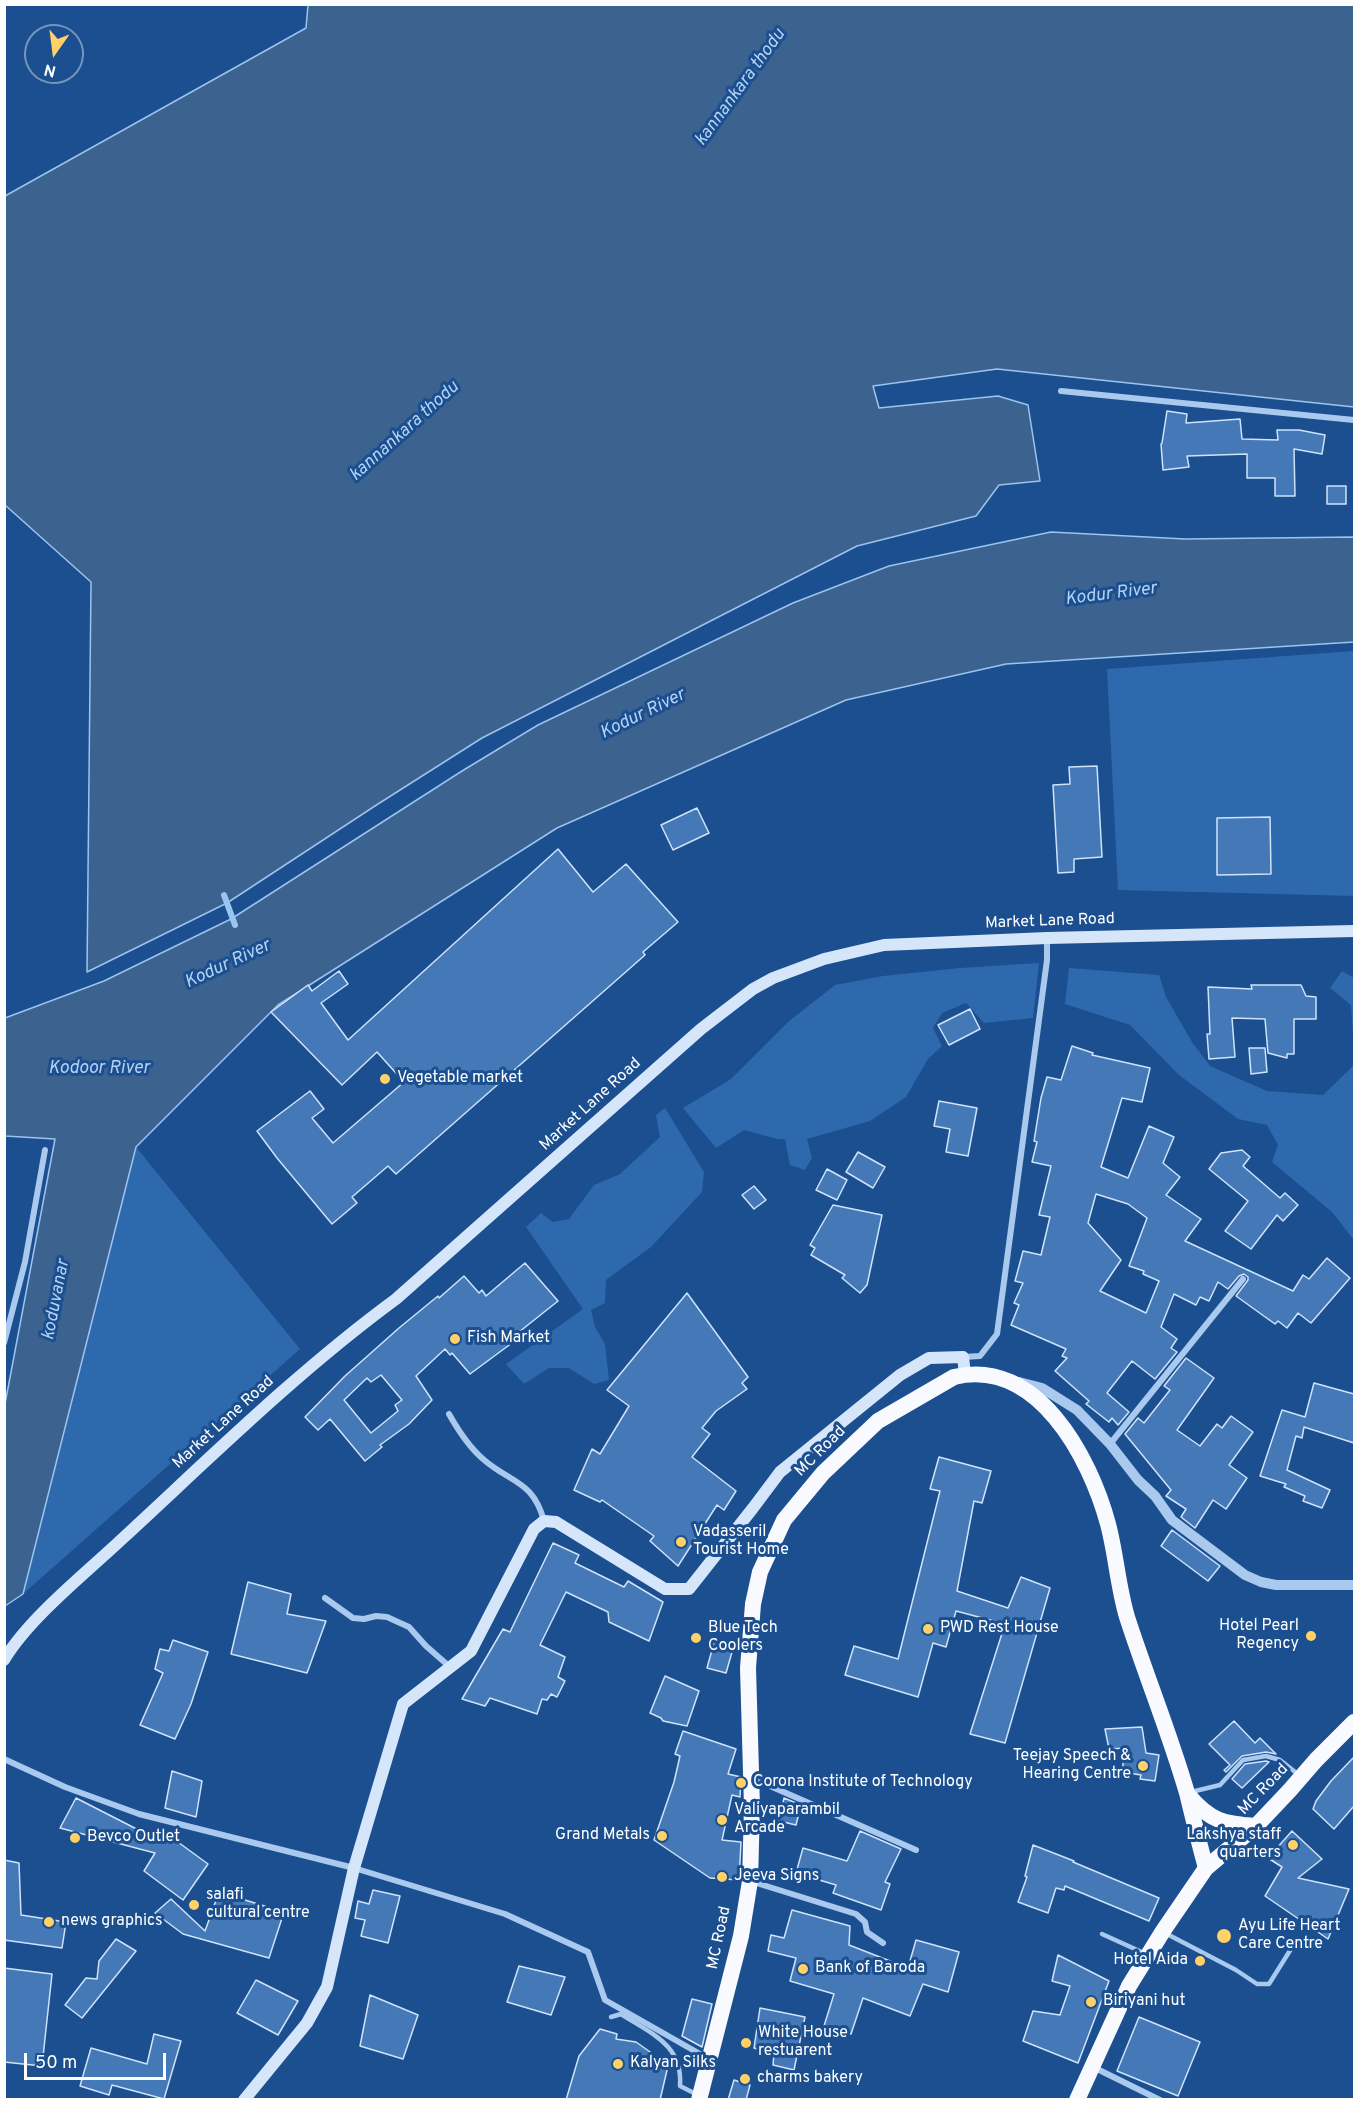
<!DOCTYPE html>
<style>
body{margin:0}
#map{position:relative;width:1359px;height:2104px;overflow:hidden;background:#1b4f8f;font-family:Overpass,sans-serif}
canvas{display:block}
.frame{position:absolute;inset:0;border:6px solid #fff;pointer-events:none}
.north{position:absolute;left:24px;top:24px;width:60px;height:60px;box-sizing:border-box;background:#1b4f8f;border:2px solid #7695bc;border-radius:50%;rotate:194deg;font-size:16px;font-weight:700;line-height:24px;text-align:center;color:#fff}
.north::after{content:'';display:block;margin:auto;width:21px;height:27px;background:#ffd166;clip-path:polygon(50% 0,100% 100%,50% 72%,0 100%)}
.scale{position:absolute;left:24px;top:2053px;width:142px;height:27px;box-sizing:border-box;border:3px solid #fff;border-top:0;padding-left:8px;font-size:18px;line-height:21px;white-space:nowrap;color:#fff;-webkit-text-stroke:4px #1b4f8f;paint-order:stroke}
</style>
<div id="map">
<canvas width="1359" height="2104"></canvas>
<div class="frame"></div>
<div class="north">N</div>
<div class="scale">50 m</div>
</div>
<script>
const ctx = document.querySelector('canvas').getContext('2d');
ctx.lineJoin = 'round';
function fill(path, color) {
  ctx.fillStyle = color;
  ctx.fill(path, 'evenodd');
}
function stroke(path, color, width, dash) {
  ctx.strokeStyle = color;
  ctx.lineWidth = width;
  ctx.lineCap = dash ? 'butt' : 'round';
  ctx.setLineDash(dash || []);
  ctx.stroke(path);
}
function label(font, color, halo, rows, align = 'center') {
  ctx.font = font + ' Overpass,sans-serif';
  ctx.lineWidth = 6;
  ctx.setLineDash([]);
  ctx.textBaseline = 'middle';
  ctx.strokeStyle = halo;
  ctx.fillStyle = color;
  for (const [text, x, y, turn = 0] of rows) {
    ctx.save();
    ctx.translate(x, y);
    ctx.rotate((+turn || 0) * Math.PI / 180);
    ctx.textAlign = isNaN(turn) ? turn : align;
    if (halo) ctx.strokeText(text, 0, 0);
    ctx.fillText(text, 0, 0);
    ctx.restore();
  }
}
const green = new Path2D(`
 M1354,651V896L1118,890L1107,669Z
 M1039,963L1033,1018L984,1023L966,1003L942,1013L933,1028L942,1046L928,1059L906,1097L870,1121L807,1139L812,1158L805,1170L790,1165L785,1139H777L744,1130L716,1148L683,1108L731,1079L788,1022L835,985L883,976L960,968Z
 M1069,968L1159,975L1166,997L1192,1042L1210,1066L1267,1091L1323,1095L1354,1065V1240L1332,1212L1272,1162L1278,1145L1267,1125L1238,1119L1179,1075L1130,1025L1065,1004Z
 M1342,971L1354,978V1051L1351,1005L1330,988Z
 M665,1108L704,1172L702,1192L651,1247L606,1280L605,1303L591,1310L595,1327L605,1344L609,1380L594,1384L569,1368H549L524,1384L506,1364L583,1309L526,1227L541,1213L553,1222L569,1219L594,1185L620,1174L660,1137L656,1115Z
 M136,1147L300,1349L23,1594Z`);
const water = new Path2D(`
 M308,5H1354V407L997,369L873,386L879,408L998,396L1028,405L1040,481L999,485L976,516L857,546L482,738L378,804L227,903L87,972L91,582L5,505V196L306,28Z
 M1051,532L1185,539L1354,537V642L1006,664L846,700L557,828L278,1005L136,1147L23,1594L5,1606V1404L55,1139L5,1136V1018L104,981L231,919L462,771L538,725L793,603L889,566Z`);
const stream = new Path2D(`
 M224,895L235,925`);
const building = new Path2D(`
 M1167,411L1187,414L1186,423L1240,419L1242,439L1278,440L1277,430H1299L1325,435L1322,454L1294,449L1295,496H1275V478H1247V454L1187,456L1189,467L1163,470L1161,444L1162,443Z
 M1327,486H1346V504H1327Z
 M1097,766L1102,857L1074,859V872L1058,873L1053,785L1070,784L1069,767Z
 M697,808L709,833L673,850L661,825Z
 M1270,817L1271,874L1217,875V818Z
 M558,849L593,892L626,864L678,922L643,952L645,955L396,1174L388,1166L352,1197L357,1203L332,1224L277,1158L257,1131L310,1091L324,1109L312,1118L333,1143L404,1082L377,1052L342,1085L271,1012L308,985L312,991L339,971L348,984L321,1003L348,1040Z
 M1251,985H1301L1306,996L1316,997V1019H1294V1054H1287V1058L1268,1053L1265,1019L1232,1018L1235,1057L1209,1059L1207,1034H1210L1208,987L1252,989Z
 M970,1009L980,1029L949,1045L938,1025Z
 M1072,1046L1093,1053L1092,1055L1150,1068L1142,1102L1122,1098L1101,1167L1128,1178L1149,1126L1174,1137L1163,1163L1180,1177L1166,1195L1201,1219L1185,1241L1293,1291L1303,1275L1309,1279L1327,1258L1350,1278L1311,1323L1298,1313L1287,1328L1278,1321L1275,1324L1236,1296L1248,1280V1277L1244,1274L1239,1276L1228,1289L1218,1282L1209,1301L1200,1297L1196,1305L1174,1294L1161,1327L1177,1339L1171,1348L1177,1352L1155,1379L1132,1361L1107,1393L1129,1412L1118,1425L1112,1418L1109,1422L1086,1404L1089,1401L1055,1371L1067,1358L1062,1356L1066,1349L1011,1325L1019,1305L1014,1303L1023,1283L1015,1281L1022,1255L1023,1251L1041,1255L1050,1217L1039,1215L1051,1166L1032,1162L1037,1142L1034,1141L1041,1098L1047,1077L1061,1080ZM1096,1194L1128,1204L1147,1218L1129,1266L1144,1271L1143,1274L1159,1281L1146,1313L1100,1291L1121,1260L1088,1223Z
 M1249,1048H1265L1267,1072L1251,1074Z
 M939,1101L977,1108L968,1156L946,1152L950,1129L934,1126Z
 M1242,1150L1250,1157L1243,1166L1280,1198L1285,1193L1298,1205L1283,1221L1277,1215L1251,1249L1225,1231L1248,1201L1209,1169L1221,1153Z
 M858,1152L885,1167L873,1188L846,1172Z
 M827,1169L847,1180L837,1200L816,1190Z
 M754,1186L766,1200L754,1209L742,1195Z
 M833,1205L882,1215L867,1285L860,1293L842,1278L845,1275L811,1255L815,1248L810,1245Z
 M525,1263L558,1301L514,1336L516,1340L470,1374L452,1353L450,1355L445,1349L416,1376L432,1400L409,1424L380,1445L382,1447L365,1461L330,1419L318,1430L305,1417L345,1376L399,1328L438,1296L439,1298L464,1276L479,1293L482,1290L486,1296ZM381,1375L402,1400L395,1405L398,1411L371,1433L344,1400L367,1378L371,1382Z
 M687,1293L748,1377L742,1383L747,1389L716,1411L702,1428L710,1434L692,1457L736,1491L724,1510L717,1505L678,1566L650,1541L654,1536L602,1500L600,1502L574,1490L592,1449L600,1454L629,1406L607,1390Z
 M1186,1358L1214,1378L1177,1430L1200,1446L1217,1424L1222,1428L1231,1416L1253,1432L1229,1465L1247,1478L1226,1509L1213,1500L1195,1528L1181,1517L1186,1509L1166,1496L1171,1490L1125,1434L1138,1418L1144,1423L1170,1390L1164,1386Z
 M1314,1383L1354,1394V1443L1304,1427L1302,1438L1296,1436L1287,1470L1330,1490L1322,1508L1303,1501L1305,1496L1284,1487L1286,1484L1260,1476L1282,1410L1305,1417Z
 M939,1457L991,1471L982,1503L974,1501L957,1591L1008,1608L1021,1577L1050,1588L1005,1743L970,1734L1005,1624L956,1611L946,1647L933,1643L918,1697L845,1675L854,1646L898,1659L940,1491L930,1489Z
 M1172,1530L1220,1566L1208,1581L1161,1546Z
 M553,1543L579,1555L575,1563L624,1587L628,1581L663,1602L649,1641L609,1622L608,1612L566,1592L540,1645L565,1657L558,1677L565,1681L557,1697L551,1694L547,1700L542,1699L537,1714L490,1698L485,1706L462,1699L503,1629L510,1632Z
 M248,1582L291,1594L287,1614L326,1621L307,1673L231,1654Z
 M715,1639L734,1645L726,1673L707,1668Z
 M173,1640L208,1652L191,1704L175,1739L140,1725L163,1673L155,1669L160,1649L169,1651Z
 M665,1676L699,1691L687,1726L663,1721L661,1718L650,1713Z
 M1234,1721L1255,1743L1260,1738L1276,1754L1266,1752L1242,1756L1226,1772L1224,1770L1230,1765L1209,1744Z
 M1142,1727L1146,1753L1159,1755L1155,1781L1140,1779L1141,1775L1122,1772L1125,1748L1109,1749L1105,1729Z
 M683,1731L736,1749L728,1774L741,1777L740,1797L732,1795L722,1840L741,1842L739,1880L710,1878L654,1840L674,1782L680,1756L675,1754Z
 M1354,1757V1806L1334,1829L1313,1809L1316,1801L1331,1781Z
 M1266,1761L1269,1762L1242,1788L1232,1779L1245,1764Z
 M172,1771L202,1781L196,1817L165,1808Z
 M76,1798L162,1842L167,1834L208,1864L183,1900L144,1871L155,1853L60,1828Z
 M784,1798L801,1805L796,1825L779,1821Z
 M860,1831L901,1849L885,1882L890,1884L881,1910L833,1893L836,1885L796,1873L803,1848L847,1861Z
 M1292,1831L1322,1859L1298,1878L1349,1889L1328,1939L1265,1896L1282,1867L1268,1858Z
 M1033,1845L1074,1861L1073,1862L1159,1898L1149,1921L1065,1886L1064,1890L1056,1888L1048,1913L1018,1902L1027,1877L1025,1876Z
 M4,1860L19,1863L21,1915L66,1922L62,1948L4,1940Z
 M373,1890L400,1896L388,1943L361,1936L365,1920L355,1918L358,1901L369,1904Z
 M219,1892L284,1912L269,1958L183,1934L155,1913L171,1899L205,1931Z
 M792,1910L850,1926L849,1945L908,1968L916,1940L959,1952L948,1992L923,1984L910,2016L863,1998L851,2034L824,2026L834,1994L790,1981L796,1958L768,1951L771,1935L784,1938Z
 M116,1939L136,1951L82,2018L65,2005L86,1978L97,1979L99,1961Z
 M1058,1955L1109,1981L1078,2063L1023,2041L1033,2011L1060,2015L1070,1986L1052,1981Z
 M519,1966L565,1977L551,2015L507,2002Z
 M4,1968L52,1974L42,2066L4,2062Z
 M256,1980L298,2001L278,2035L237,2013Z
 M370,1995L418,2015L403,2059L360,2046Z
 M692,1999L712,2004L702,2047L682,2036Z
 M760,2008L805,2017L794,2070L773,2065L774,2054L754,2048Z
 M1139,2017L1200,2042L1178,2096L1117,2071Z
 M600,2029L617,2034L616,2039L636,2042L653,2054L651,2062L668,2066L660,2100H566L579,2056Z
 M154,2034L181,2041L164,2099L112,2085L109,2095L80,2086L91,2048L147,2064Z
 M734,2080L750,2085L746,2100H728Z`);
const service = new Path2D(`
 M1191,1792L1220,1785L1243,1760L1266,1756L1280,1760L1299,1775
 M1165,1933L1236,1970L1257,1984H1269L1296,1941
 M1102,1934L1146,1954
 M611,2017L621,2014C652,2034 683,2045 680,2086L698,2095`);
const minor = new Path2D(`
 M1061,391L1354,420
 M4,1343L25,1262L45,1150
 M963,1357L980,1356L997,1334L1047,960V938
 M449,1414C458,1430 469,1447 483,1459C510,1483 533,1480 544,1521
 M1110,1444L1243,1279
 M325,1598L353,1618L364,1619L376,1616L387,1617L409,1627L426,1646L450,1667
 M4,1759L65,1787L139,1814L354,1868L505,1914L588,1952L605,2000L707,2058
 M754,1779L916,1850
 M750,1881L856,1914L865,1922L867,1932L883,1943
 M1093,2067L1160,2100`);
const tertiary = new Path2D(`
 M1019,1382L1042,1388L1077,1410L1110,1444L1138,1480L1155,1496L1172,1520L1245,1575L1261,1582L1276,1585H1354`);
const secondary = new Path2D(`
 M4,1660C29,1618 86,1573 122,1539C211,1457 298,1371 396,1299L701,1029L753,989L773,978L824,959L884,945L1047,938L1354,931
 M244,2100L307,2023L327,1987L354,1868L403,1704L471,1651L534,1529L544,1521L556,1522L665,1589H689L753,1508L780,1472L900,1375L929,1358L963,1357L965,1374`);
const trunk = new Path2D(`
 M1189,1796C1210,1821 1224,1824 1256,1826
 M699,2100L741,1936L750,1881L752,1807L748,1668L753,1604L760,1572L784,1520L823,1473L878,1421L954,1377C1037,1357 1090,1457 1108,1524C1116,1554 1118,1587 1127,1617C1146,1676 1170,1734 1187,1793C1193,1818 1199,1843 1206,1868
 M1077,2100L1129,1986L1163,1931L1206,1868L1256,1826L1290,1790L1316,1760L1354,1722`);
const markers = [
 [385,1079,6,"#ffd166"],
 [455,1339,6,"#ffd166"],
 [681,1542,6,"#ffd166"],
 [928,1629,6,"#ffd166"],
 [1311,1636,6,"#ffd166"],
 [696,1638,6,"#ffd166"],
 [1143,1766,6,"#ffd166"],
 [741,1783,6,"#ffd166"],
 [722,1820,6,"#ffd166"],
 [662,1836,6,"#ffd166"],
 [75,1838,6,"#ffd166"],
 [1293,1845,6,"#ffd166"],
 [722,1877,6,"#ffd166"],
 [194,1905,6,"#ffd166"],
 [49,1922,6,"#ffd166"],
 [1224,1936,8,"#ffd166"],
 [1200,1961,6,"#ffd166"],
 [803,1969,6,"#ffd166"],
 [1091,2002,6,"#ffd166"],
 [746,2043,6,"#ffd166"],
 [618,2064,6,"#ffd166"],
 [745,2079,6,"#ffd166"]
];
const streetNames = [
 ["Market Lane Road",1050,922,-2],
 ["Market Lane Road",591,1105,-42],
 ["Market Lane Road",224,1423,-42],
 ["MC Road",821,1452,-45],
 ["MC Road",1264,1790,-46],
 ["MC Road",720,1938,-78]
];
const poiNames = [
 ["Vegetable market",397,1079],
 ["Fish Market",467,1339],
 ["Vadasseril",693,1533],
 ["Tourist Home",693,1551],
 ["Hotel Pearl",1299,1627,"right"],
 ["Regency",1299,1645,"right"],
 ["Blue Tech",708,1629],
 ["Coolers",708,1647],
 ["PWD Rest House",940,1629],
 ["Teejay Speech &",1131,1757,"right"],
 ["Hearing Centre",1131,1775,"right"],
 ["Corona Institute of Technology",753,1783],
 ["Valiyaparambil",734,1811],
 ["Arcade",734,1829],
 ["Grand Metals",650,1836,"right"],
 ["Lakshya staff",1281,1836,"right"],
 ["quarters",1281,1854,"right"],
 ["Bevco Outlet",87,1838],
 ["Jeeva Signs",734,1877],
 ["salafi",206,1896],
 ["cultural centre",206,1914],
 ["news graphics",61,1922],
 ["Ayu Life Heart",1238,1927],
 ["Care Centre",1238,1945],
 ["Hotel Aida",1188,1961,"right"],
 ["Bank of Baroda",815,1969],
 ["Biriyani hut",1103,2002],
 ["White House",758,2034],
 ["restuarent",758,2052],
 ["Kalyan Silks",630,2064],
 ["charms bakery",757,2079]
];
const waterNames = [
 ["kannankara thodu",741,88,-54],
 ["kannankara thodu",405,432,-42],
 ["Kodur River",1111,595,-7],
 ["Kodur River",643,715,-26],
 ["Kodur River",228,965,-25],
 ["Kodoor River",99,1069],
 ["koduvanar",57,1300,-79]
];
fill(green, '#2e69ad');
fill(water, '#3c6290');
stroke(water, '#9cc4f0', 1.5);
stroke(stream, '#9cc4f0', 6);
fill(building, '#4478b7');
stroke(building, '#cfe3fa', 1.5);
stroke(service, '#a9c9ee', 4.5);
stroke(minor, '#a9c9ee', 6);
stroke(tertiary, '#a9c9ee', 10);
stroke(secondary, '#d6e6fa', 12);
stroke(trunk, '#f8faff', 16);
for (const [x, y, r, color] of markers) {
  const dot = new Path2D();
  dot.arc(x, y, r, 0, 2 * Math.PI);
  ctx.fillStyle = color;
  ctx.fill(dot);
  stroke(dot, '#1b4f8f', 2);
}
label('16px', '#fff', '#1b4f8f', streetNames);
label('16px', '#fff', '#1b4f8f', poiNames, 'left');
label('italic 18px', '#b5d3f5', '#1b4f8f', waterNames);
</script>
